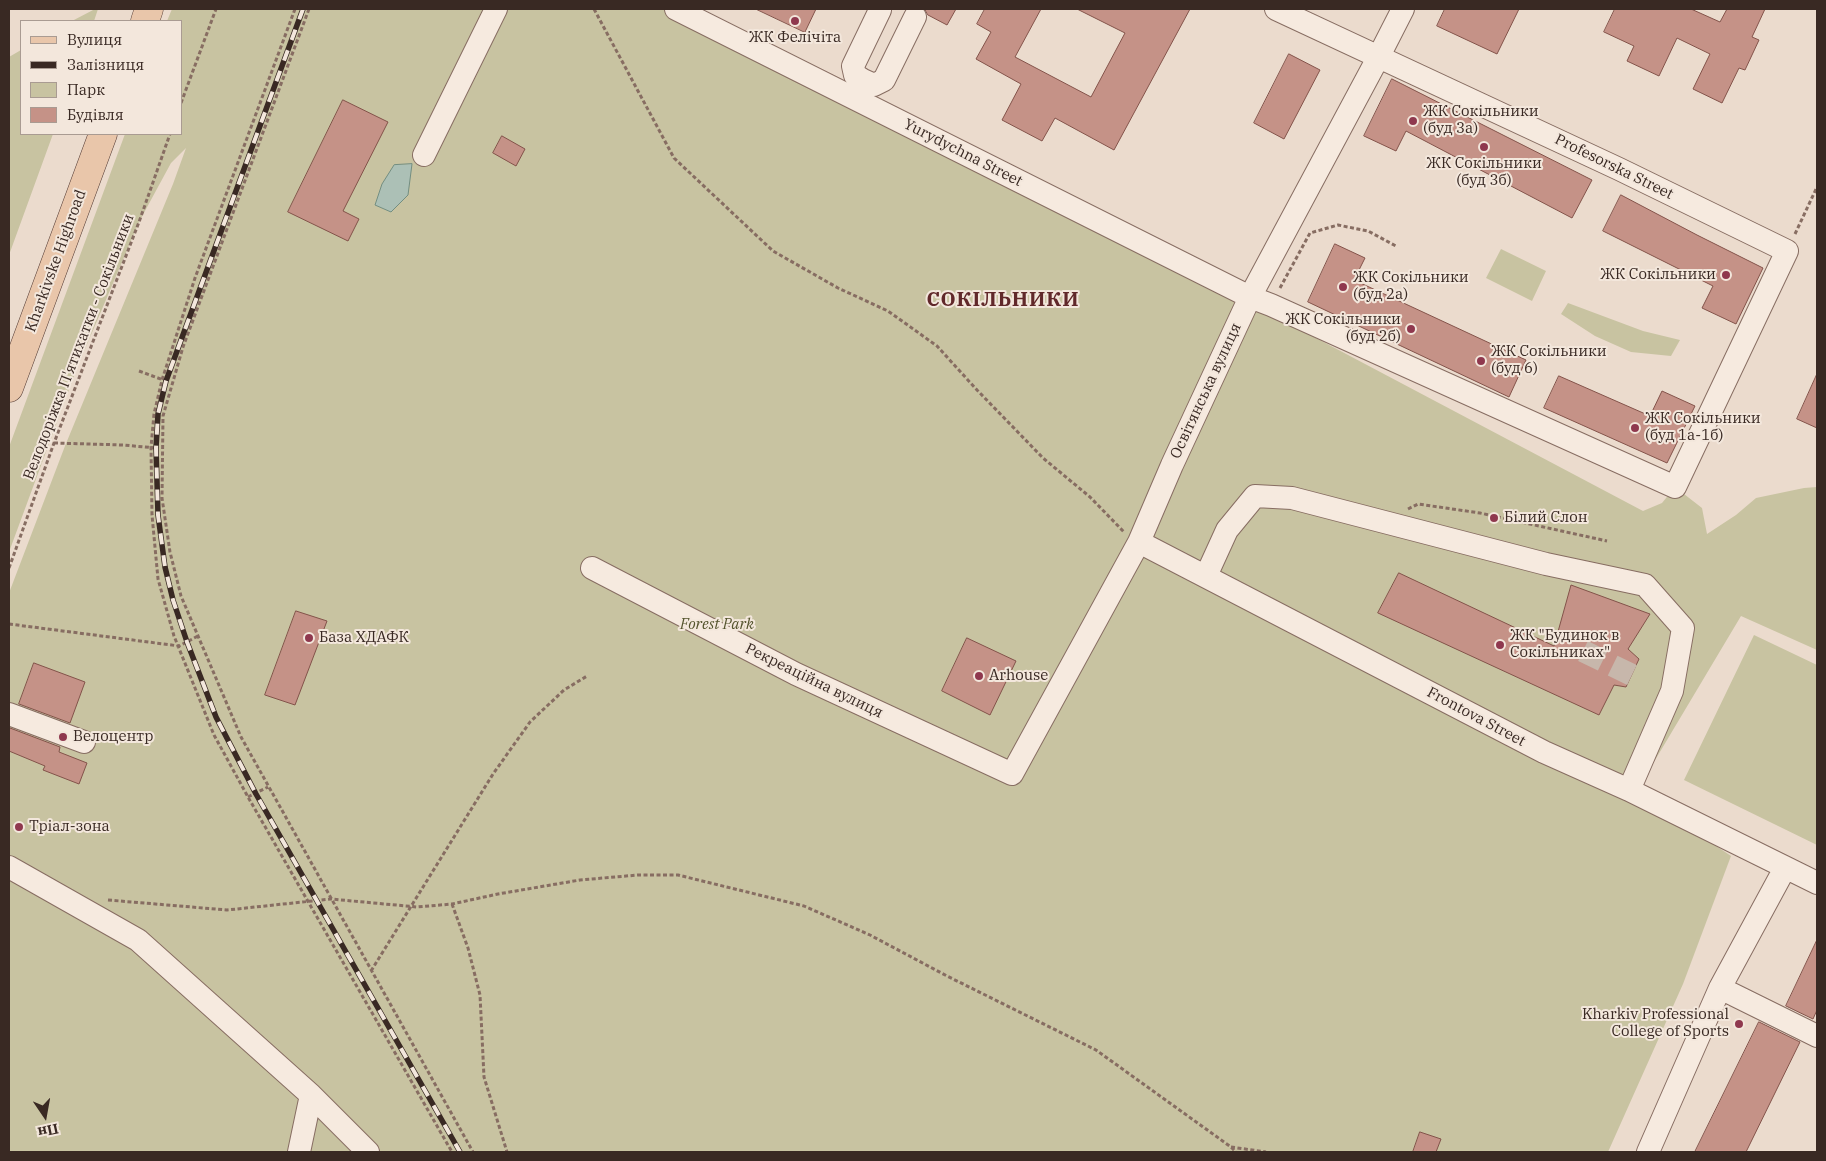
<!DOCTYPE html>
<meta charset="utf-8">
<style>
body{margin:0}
#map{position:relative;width:1826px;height:1161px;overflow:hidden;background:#ebdbcd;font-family:"IBM Plex Serif",serif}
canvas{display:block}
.frame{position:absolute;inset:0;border:10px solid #392923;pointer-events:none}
.legend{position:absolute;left:20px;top:20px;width:162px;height:115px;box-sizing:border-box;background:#f3e7dc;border:1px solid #a99b92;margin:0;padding:6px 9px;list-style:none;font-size:15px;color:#392923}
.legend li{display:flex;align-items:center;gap:10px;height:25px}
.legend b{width:25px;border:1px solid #a99b92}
.north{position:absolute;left:20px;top:1091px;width:50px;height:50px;-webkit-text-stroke:4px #f3e7dc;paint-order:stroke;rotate:168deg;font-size:14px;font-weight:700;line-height:20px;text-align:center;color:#392923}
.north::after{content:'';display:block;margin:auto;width:18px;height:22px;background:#392923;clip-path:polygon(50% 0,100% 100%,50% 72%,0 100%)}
</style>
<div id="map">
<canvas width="1826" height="1161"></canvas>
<div class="frame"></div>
<ul class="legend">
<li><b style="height:6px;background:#e9c6aa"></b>Вулиця</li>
<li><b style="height:6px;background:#392923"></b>Залізниця</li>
<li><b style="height:14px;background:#c8c3a1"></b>Парк</li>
<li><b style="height:14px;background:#c59287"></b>Будівля</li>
</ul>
<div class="north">Пн</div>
</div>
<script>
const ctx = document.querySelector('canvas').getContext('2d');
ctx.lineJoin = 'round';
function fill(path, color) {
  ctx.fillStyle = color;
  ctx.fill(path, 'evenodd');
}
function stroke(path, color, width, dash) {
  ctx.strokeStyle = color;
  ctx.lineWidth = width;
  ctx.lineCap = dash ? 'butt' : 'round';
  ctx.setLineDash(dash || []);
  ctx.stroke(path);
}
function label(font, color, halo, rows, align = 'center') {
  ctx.font = font + ' "IBM Plex Serif",serif';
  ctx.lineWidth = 4;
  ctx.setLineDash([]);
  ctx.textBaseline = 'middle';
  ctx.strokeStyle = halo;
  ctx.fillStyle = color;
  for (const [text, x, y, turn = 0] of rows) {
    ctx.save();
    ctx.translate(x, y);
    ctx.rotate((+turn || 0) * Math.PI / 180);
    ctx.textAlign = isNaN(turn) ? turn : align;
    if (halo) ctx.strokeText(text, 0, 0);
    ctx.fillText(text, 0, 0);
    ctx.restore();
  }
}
const green = new Path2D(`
 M95,9H98L94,21H72Z
 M172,9H672L1280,319L1643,511L1662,503L1675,487L1702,508L1707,534L1736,515L1756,498L1804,488L1817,487V650L1741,616L1636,792L1731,856L1683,984L1608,1152H9V593L65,446L173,184L186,148L171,163L139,222L77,368L9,552V447L125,134H181V21H167Z
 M21,50V134H53L9,255V57Z
 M1501,249L1546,271L1532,301L1486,278Z
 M1568,303L1643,331L1680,340L1671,356L1631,352L1595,336L1561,314Z
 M1754,635L1817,665V845L1684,780Z`);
const water = new Path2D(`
 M412,164L408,195L391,212L375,205L382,184L394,165Z`);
const building = new Path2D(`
 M756,9H816L805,32Z
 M925,9H956L947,25L928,15Z
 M985,9H1041L1015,57L1091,97L1125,33L1077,9H1190L1114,150L1055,118L1042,141L1002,120L1021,84L976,59L991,32L977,24Z
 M1445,9H1519L1497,54L1437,26Z
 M1615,9H1691L1720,22L1727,9H1765L1752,37L1759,40L1745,70L1739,68L1722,103L1693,89L1710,54L1677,38L1659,76L1627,61L1634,46L1604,32Z
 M1289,54L1320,70L1284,139L1254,123Z
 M1392,79L1592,180L1572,218L1406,131L1396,151L1364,136Z
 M343,100L388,122L343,211L359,219L348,241L288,212Z
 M502,136L525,149L516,166L493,153Z
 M1621,195L1697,235L1763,268L1736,324L1702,308L1713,286L1603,231Z
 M1335,244L1365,258L1354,280L1526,360L1509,397L1308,302Z
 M1817,374V428L1797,419Z
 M1559,376L1650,416L1662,391L1695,406L1667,463L1544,408Z
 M1399,573L1554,646L1571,585L1650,614L1628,649L1639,659L1626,687L1614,685L1599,715L1378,613Z
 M296,611L327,621L295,705L265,695Z
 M967,638L1016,661L990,715L942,691Z
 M34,663L85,682L70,723L19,704Z
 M10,728L60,747L59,752L87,763L79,784L43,770L45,766L9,751Z
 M1817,940V1010L1813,1019L1786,1006Z
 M1759,1022L1800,1042L1746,1152H1695Z
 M1420,1132L1441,1139L1436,1152H1413Z`);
const minorTunnel = new Path2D(`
 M1583,651L1632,675`);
const path = new Path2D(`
 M295,9L195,278L162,380L154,414L151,447L152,515L158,579L174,636L214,735L248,797L452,1152
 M309,9L183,347L163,416L162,498L170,552L181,596L241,737L473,1152
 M594,9L674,158L773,251L838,288L888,311L937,346L977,390L1043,458L1090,497L1124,532
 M181,103L216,9
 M1795,234L1817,187
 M1280,288L1310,233L1338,225L1368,231L1396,246
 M139,371L166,381
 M54,443L123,445L156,448
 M1408,509L1418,504L1480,513L1607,541
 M9,568L54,443L139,222L170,134
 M9,624L179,646L198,636
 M248,797L268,787
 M108,900L227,910L331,899L417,907L452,904L498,894L580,880L638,875H678L804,906L870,935L947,976L1096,1050L1231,1147L1236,1152
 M452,904L468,948L480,995L484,1077L507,1152
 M371,971L493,774L530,722L564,690L587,676
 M1231,1147L1266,1152`);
const minor = new Path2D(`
 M676,9L1250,297L1271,305L1675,487L1787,251L1619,169L1276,9
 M863,80L855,75L853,66L880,10
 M855,98L863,80L874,85L884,80L915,17
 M424,155L496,9
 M1139,542L1544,752L1629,790L1817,883
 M592,568L796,674L1012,774L1139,542L1172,465L1250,297L1379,56L1403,9
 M1206,576L1227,530L1255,496L1292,498L1546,564L1645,585L1683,628L1672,691L1629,790
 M9,714L84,742
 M9,867L138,940L311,1095L368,1152
 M1720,988L1817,1036
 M299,1152L311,1095
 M1648,1152L1720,988L1785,868`);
const major = new Path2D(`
 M145,21L149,9
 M9,388L103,134`);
const rail = new Path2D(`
 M303,9L166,381L158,414L156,448L158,515L165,567L173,600L187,642L216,717L256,794L460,1152`);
const markers = [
 [795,21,5,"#8f384e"],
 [1413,121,5,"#8f384e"],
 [1484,147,5,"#8f384e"],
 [1726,275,5,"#8f384e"],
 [1343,287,5,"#8f384e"],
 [1411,329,5,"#8f384e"],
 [1481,361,5,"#8f384e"],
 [1635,428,5,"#8f384e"],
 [1494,518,5,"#8f384e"],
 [309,638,5,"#8f384e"],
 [1500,645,5,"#8f384e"],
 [979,676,5,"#8f384e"],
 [63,737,5,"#8f384e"],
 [19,827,5,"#8f384e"],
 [1739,1024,5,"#8f384e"]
];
const poiNames = [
 ["ЖК Фелічіта",795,38,"center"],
 ["ЖК Сокільники",1423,112],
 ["(буд 3а)",1423,129],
 ["ЖК Сокільники",1484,164,"center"],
 ["(буд 3б)",1484,181,"center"],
 ["ЖК Сокільники",1716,275,"right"],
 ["ЖК Сокільники",1353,278],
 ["(буд 2а)",1353,295],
 ["ЖК Сокільники",1401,320,"right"],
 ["(буд 2б)",1401,337,"right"],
 ["ЖК Сокільники",1491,352],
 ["(буд 6)",1491,369],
 ["ЖК Сокільники",1645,419],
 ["(буд 1а-1б)",1645,436],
 ["Білий Слон",1504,518],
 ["ЖК \"Будинок в",1510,636],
 ["Сокільниках\"",1510,653],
 ["База ХДАФК",319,638],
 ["Arhouse",989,676],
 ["Велоцентр",73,737],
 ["Тріал-зона",29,827],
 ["Kharkiv Professional",1729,1015,"right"],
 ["College of Sports",1729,1032,"right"]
];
const streetNames = [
 ["Yurydychna Street",963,153,27],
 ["Profesorska Street",1614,167,26],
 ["Kharkivske Highroad",56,261,-70],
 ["Велодоріжка П'ятихатки - Сокільники",79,347,-69],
 ["Освітянська вулиця",1206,391,-65],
 ["Рекреаційна вулиця",814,681,26],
 ["Frontova Street",1476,717,28]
];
const parkNames = [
 ["Forest Park",717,625]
];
const districtNames = [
 ["СОКІЛЬНИКИ",1003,300]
];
fill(green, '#c8c3a1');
fill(water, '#acc0b6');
stroke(water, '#738e81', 1);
fill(building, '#c59287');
stroke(building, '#83534a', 1);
stroke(minorTunnel, '#c7b7ab', 22, [22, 11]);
stroke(minor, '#876d62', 24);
stroke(major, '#553c35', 29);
stroke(path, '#876d62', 3, [4, 2.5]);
stroke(minor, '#f6eadf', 22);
stroke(major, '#e9c6aa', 28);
stroke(rail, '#392923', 5.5);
stroke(rail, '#f3e7dc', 4, [11]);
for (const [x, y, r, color] of markers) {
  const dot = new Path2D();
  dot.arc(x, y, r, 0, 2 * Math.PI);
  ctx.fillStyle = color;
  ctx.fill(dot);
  stroke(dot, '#f3e7dc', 2);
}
label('15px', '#392923', '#f3e7dc', poiNames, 'left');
label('15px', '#392923', '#f3e7dc', streetNames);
label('italic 15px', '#53532c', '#f3e7dc', parkNames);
ctx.letterSpacing = '1px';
label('bold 20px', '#61282a', '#f3e7dc', districtNames);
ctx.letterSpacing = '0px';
</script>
